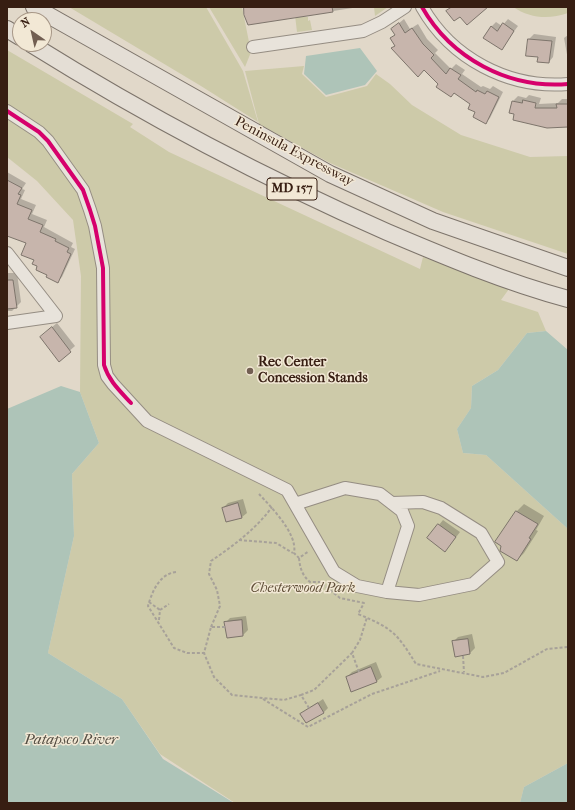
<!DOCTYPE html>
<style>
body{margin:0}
#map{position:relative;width:575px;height:810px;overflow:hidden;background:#e1d8c9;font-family:"IM FELL French Canon",serif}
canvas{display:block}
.frame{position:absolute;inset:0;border:8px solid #371e12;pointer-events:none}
.north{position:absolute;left:12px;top:12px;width:40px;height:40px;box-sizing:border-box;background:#f2e8d5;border:1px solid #a79787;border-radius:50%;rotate:326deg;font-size:11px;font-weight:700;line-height:16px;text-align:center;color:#371e12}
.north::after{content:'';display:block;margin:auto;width:14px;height:18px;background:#725f52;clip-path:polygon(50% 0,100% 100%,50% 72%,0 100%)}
</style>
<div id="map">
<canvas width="575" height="810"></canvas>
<div class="frame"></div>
<div class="north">N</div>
</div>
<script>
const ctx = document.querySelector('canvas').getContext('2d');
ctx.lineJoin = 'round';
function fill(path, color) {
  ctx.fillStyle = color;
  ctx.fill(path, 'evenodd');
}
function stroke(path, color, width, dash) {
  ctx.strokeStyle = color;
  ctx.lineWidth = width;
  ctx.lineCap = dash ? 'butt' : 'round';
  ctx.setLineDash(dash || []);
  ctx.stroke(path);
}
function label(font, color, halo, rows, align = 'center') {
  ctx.font = font + ' "IM FELL French Canon",serif';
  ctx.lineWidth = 3;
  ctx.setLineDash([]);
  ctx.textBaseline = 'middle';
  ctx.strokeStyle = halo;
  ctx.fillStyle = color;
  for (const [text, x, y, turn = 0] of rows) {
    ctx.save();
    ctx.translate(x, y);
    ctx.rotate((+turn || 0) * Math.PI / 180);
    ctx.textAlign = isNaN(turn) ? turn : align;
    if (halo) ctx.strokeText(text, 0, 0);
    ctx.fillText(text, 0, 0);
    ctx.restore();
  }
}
const green = new Path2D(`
 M69,7H206L243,71L258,122L201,86Z
 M209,7H242L251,52L245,67Z
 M294,7L300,8L304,17H308V21L310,20L312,30L297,32Z
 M374,7H388L375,16Z
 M513,7H568V13C548,20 530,18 513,7Z
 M7,50L133,124L130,127L169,152L420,269L423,257L509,289L501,300L538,312L546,331L527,333L498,370L472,386L471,408L457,429L463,453L486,455L568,529V763L524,787L520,803H235L160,754L122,699L48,653L74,536L72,474L99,443L80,392L81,276L73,220L37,181L7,157Z
 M304,66L302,74L326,97L367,86L376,74L390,84L412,105L461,135L530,157L568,156V254L443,212L330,163L259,124L245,71Z`);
const water = new Path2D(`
 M360,48L377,71L365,85L326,95L304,74L306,56Z
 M546,331L568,350V529L486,455L463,453L457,429L471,408L472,386L498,370L527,333Z
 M61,386L80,392L99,443L72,474L74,536L48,653L122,699L163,759L234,803H7V409Z
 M568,763V803H520L524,787Z`);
const shadow = new Path2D(`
 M245,7H359L249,24Z
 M404,19L410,29L418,24L427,39L438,50L435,53L451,69L456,64L465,70L462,74L481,87L483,86L490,89L493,86L503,92L490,118L486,122L472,104L440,84L424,69L392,48L396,45L392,38L396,34L392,29Z
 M508,19L518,26L501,49L491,27L496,22L502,26Z
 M534,34L556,37L553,57L549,62L539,56L529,39Z
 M568,35V60L564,38Z
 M529,95L541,98L539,104L558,103L562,99H568V126L510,112L513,101L518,96L526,98Z
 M7,172L26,183L22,189L25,190L21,199L36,205L32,214L47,220L44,227L73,243L71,247L75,249L62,277L58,281L38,265L28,243L7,228Z
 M7,273H17L21,302L12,311H7Z
 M57,323L75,346L59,360L46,332Z
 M243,499L247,513L242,517L223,508L228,503Z
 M524,504L544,516L536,530L538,531L524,553L517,560L497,542L517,511Z
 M443,520L460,532L450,545L439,525Z
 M246,616L248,630L243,635L225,623L230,618Z
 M472,634L475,648L470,653L453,642L458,637Z
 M376,662L382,677L377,681L351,691L347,677L352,672Z
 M323,699L328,708L323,713L301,714Z`);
const building = new Path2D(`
 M244,7H332L333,12L248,25L244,15Z
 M452,7H488L467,25L460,17L454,21L446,11Z
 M399,23L405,33L412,28L423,44L434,55L431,58L446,74L450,68L461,75L458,79L476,92L477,90L485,94L487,91L499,97L486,124L473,117L475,112L468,109L470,104L454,93L451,97L436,87L438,84L424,70L418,77L391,48L395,46L390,38L395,35L391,29Z
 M503,23L514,31L502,50L483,38L491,26L497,31Z
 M528,39L552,41L549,63L537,62L538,57L526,56Z
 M523,100L536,103L535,108H557L556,104H568V127L547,128L513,120L514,114L509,113L512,101L522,103Z
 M7,180L22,188L18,194L21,195L17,204L32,210L28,219L43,225L40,232L56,239L55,241L69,248L67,252L71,254L58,283L46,277L47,275L36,270L37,266L32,264L34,260L21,255L26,243L7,236Z
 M7,280H13L17,308L7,309Z
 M52,327L71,352L59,362L40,337Z
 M238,503L242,518L226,522L222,508Z
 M516,511L538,524L529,538L531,539L517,561L500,551L501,546L495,542Z
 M438,524L456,537L445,552L427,538Z
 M242,620L243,636L227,638L224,622Z
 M468,639L470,654L455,657L452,641Z
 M371,667L377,682L351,692L346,677Z
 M318,703L324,713L306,723L300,714Z`);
const path = new Path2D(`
 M259,494C271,507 298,534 294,553L299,558L309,551
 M239,540L276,543L293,553
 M299,558C300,568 302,575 310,582H320L340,598L364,603L358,614C392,628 397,633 416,664L483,677L504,673L547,649L568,647
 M176,572C159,574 152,592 148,606L174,648L187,653H204
 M149,602L160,610
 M159,620L160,610L169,604
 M211,627L220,606L217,590L209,574L211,561C233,546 256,529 272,507
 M225,627H211L204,653L214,677L232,695L284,700L301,695
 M463,656L464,672
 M359,672L352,653L360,640L367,617
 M263,699L308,727L372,694L440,671
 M309,708L301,695L314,690L352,653`);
const minor = new Path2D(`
 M422,7C451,58 508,89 568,84
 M253,47L363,31L382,22L405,7
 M7,111L39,132L48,141L83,190L90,210L95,226L103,268L104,365L107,376L113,384L147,421L287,490L334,572L357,586L387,592L408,526L402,511L380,494L345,488L295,504
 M7,253L56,316L7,323
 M387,592L419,595L473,584L498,562L481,533L441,508L423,502L392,503`);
const major = new Path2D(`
 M34,7L330,174L433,221L568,268
 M7,29L20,37
 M31,44C145,115 264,178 387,232C446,257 505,282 568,299`);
const cycleway = new Path2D(`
 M422,7C451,58 508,89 568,84
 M7,111L39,132L48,141L83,190L90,210L95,226L103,268L104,365C109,381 119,390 131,403`);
const markers = [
 [250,371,4,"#725f52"]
];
const shields = [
 [292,189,50]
];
const shieldNames = [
 ["MD 157",292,189]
];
const streetNames = [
 ["Peninsula Expressway",294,152,28]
];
const poiNames = [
 ["Rec Center",258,363],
 ["Concession Stands",258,379]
];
const parkNames = [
 ["Chesterwood Park",303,589]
];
const waterNames = [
 ["Patapsco River",71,740]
];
fill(green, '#cdcaa9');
fill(water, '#aec4b8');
fill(shadow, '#0003');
fill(building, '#c7b5ac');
stroke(building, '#7d746b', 1);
stroke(minor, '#958d83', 14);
stroke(major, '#7d746b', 18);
stroke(path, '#a7a199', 2, [3, 2]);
stroke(minor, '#e8e3db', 12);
stroke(major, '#e4ded5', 16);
stroke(cycleway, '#d6006c', 4);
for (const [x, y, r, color] of markers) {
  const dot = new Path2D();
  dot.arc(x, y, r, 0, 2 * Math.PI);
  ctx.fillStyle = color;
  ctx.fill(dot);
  stroke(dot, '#f2e8d5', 1.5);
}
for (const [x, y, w] of shields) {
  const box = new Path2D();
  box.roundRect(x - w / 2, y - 11, w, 22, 3);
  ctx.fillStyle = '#f2e8d5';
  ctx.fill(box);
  stroke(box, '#371e12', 1);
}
label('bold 13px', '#371e12', null, shieldNames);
label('14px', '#371e12', '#f2e8d5', streetNames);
label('bold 14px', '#371e12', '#f2e8d5', poiNames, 'left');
label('italic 14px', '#5f4e37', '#f2e8d5', parkNames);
label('italic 15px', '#544d42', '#f2e8d5', waterNames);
</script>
